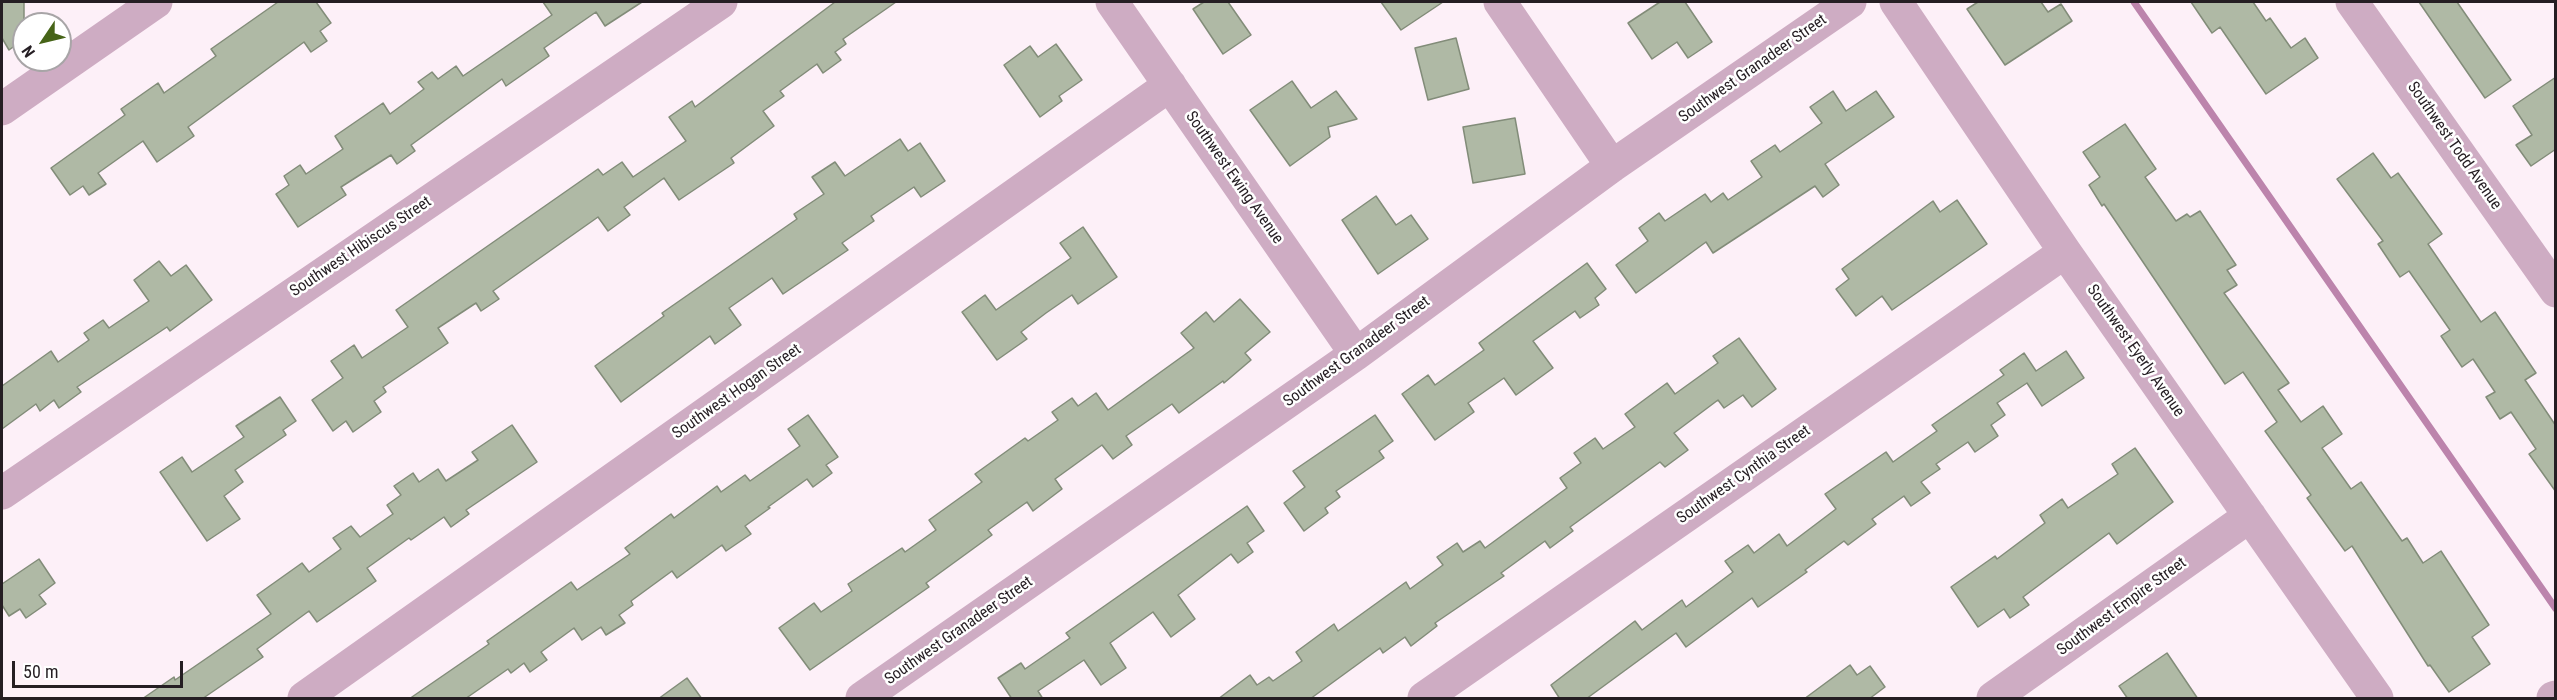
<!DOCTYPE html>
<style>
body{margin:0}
#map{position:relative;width:2557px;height:700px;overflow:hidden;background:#fdf0f8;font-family:"Roboto Condensed",sans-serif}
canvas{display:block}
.frame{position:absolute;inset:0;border:3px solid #251e23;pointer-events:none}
.north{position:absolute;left:12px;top:12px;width:60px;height:60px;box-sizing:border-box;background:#fff;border:2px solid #a8a5a7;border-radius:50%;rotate:235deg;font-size:16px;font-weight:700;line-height:24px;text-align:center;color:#251e23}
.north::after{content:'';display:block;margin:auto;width:21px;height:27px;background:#466418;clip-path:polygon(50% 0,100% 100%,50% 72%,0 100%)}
.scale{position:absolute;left:12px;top:661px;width:171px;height:27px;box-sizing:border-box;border:3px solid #251e23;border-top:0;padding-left:8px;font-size:18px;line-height:21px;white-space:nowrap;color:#251e23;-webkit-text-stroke:4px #fff;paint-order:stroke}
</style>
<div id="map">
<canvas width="2557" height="700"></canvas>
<div class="frame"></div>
<div class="north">N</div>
<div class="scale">50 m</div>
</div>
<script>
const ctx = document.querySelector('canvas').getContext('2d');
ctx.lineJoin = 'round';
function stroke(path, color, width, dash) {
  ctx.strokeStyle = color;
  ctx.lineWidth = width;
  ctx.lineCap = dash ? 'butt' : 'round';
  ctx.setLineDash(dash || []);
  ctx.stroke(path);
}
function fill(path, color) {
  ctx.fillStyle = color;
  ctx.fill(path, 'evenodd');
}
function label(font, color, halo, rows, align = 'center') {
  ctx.font = font + ' "Roboto Condensed",sans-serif';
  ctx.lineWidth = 5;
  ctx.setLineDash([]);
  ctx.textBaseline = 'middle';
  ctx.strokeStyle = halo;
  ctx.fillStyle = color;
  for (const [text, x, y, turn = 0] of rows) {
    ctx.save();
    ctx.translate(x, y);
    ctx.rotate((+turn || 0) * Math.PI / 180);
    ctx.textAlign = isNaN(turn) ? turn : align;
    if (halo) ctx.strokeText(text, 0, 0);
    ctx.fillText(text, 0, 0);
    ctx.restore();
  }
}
const stream = new Path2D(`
 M2134,2L2556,609`);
const building = new Path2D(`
 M2,2H24V39L9,50L2,38Z
 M278,2H316L331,23L320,31L327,41L311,52L304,42L188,127L194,136L157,162L143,141L98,173L106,184L89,195L83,186L70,195L51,168L125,115L121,109L158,83L164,93L216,56L211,49Z
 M543,2H642L605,26L596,12L544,48L549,56L506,86L502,79L411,145L415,151L397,164L391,155L341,187L346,195L298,227L276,194L289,185L284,176L300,165L306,174L343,149L335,136L383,103L390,114L424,89L418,82L432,72L438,79L456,66L463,76L552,15Z
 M835,2H896L843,39L846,44L835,52L841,60L823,73L817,64L780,91L784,96L763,111L774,126L731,158L734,163L679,200L664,178L624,207L630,215L608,231L598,217L493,291L499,299L481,311L476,303L438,328L448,343L383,387L386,392L374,401L381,412L353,432L346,421L333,431L312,400L343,378L331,361L354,345L362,358L408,327L396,310L598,169L603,175L622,162L633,177L686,141L669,117L692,101L695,107Z
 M1204,2H1228L1251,35L1223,54L1193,9Z
 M1381,2H1443L1401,30Z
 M1660,2H1685L1712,42L1688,58L1677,42L1652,59L1628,23Z
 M1978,2H2041L2048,12L2061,4L2072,21L2005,65L1967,9Z
 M2191,2H2253L2266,21L2270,18L2291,48L2305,38L2318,58L2266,94L2220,27L2212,33Z
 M2419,2H2457L2511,80L2485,98Z
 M1456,38L1469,89L1428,100L1415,48Z
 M1056,44L1082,80L1059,96L1062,101L1040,117L1004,65L1030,46L1038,57Z
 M2556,77V149L2531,166L2516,145L2532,135L2513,106Z
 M1292,81L1311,108L1336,91L1357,119L1328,127L1330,137L1290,166L1250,110Z
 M1833,91L1846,111L1876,91L1894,117L1825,164L1839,185L1823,197L1815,186L1713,253L1706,242L1636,293L1616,265L1648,241L1639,228L1659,213L1665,221L1705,194L1711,202L1723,193L1728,200L1762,177L1751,161L1775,145L1780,152L1822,123L1810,107Z
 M1515,118L1525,174L1473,183L1463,127Z
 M2125,124L2156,169L2145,177L2176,221L2187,214L2190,217L2200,211L2236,265L2227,270L2237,285L2224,293L2289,383L2278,390L2301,422L2323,406L2342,434L2322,448L2351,489L2361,482L2402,541L2407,538L2423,563L2441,551L2489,625L2472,637L2490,664L2449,692L2430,665L2428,666L2352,546L2345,551L2307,498L2311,495L2265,431L2277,422L2243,372L2225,384L2104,204L2102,206L2089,185L2100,177L2083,152Z
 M900,139L908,151L920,143L945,181L921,197L914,187L871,216L874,221L842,243L848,250L783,294L772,278L729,308L741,325L715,344L710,336L621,402L595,366L664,316L662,313L797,219L794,214L824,194L812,177L835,162L845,176Z
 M2373,153L2391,178L2398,173L2442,234L2428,244L2481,322L2495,312L2536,373L2525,380L2556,426V492L2529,454L2536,449L2511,412L2500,419L2486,397L2495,392L2473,359L2462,367L2441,336L2450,330L2409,271L2400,277L2378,244L2383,241L2337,179Z
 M1376,196L1396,225L1411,215L1428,239L1378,274L1342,220Z
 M1957,200L1987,244L1892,310L1882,296L1856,316L1836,289L1849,279L1842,269L1933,201L1940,212Z
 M1083,227L1117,277L1078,304L1072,295L1046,313L1021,332L1027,339L997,360L962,312L985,295L996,310L1071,258L1060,243Z
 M159,261L171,276L186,265L212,300L170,331L167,327L77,387L81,392L59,408L54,400L40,411L36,404L2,429V386L51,351L58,362L89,340L84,333L103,320L109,328L149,301L134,280Z
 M1587,263L1606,289L1595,298L1599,305L1580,318L1575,311L1533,341L1553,368L1516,395L1504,378L1468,403L1474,412L1435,440L1402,394L1428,375L1435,385L1484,350L1479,343Z
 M1240,299L1270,332L1245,353L1251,360L1224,383L1223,381L1179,413L1172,404L1126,436L1132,445L1113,459L1102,445L1055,479L1062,489L1033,511L1027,502L988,530L992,535L926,583L929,587L810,670L779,628L814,603L821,612L852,591L848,584L902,548L905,552L936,530L929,520L982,482L975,474L1025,438L1028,441L1058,420L1052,412L1072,398L1078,406L1096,393L1108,410L1194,348L1181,333L1206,312L1214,322Z
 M1739,338L1776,389L1752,407L1743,395L1724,408L1718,400L1674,433L1688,450L1665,467L1660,462L1570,527L1573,531L1550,548L1545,541L1501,573L1504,576L1435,623L1437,626L1411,646L1405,637L1383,653L1380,648L1310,699H1218L1250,675L1257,685L1269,677L1273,681L1302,661L1296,652L1334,624L1338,631L1406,582L1410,589L1443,565L1437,557L1457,543L1463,552L1480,541L1485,548L1567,488L1560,478L1581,463L1574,453L1595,438L1603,449L1635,427L1625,414L1667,383L1675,394L1718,363L1713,356Z
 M2066,351L2084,378L2042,406L2027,383L1997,403L2005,415L1991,425L1998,436L1975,452L1968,442L1936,464L1940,469L1921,482L1930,493L1911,506L1904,496L1872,519L1876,524L1848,545L1844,541L1805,570L1807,572L1758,607L1752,598L1686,647L1676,633L1586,699H1560L1551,685L1635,621L1642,630L1682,600L1686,607L1733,572L1725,561L1748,545L1754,553L1779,534L1787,546L1836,509L1825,494L1886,452L1893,462L1937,431L1932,425L2004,375L2000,370L2024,353L2036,371Z
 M280,397L296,421L283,430L286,435L235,470L243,482L224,496L240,519L207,541L160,472L182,457L192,472L244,437L236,426Z
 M808,415L838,457L826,465L832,473L813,487L807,479L768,507L770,508L745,526L751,534L726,551L722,545L677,578L672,571L631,601L633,605L619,615L625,623L606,635L601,627L582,640L574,628L541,652L547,660L530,672L524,663L511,673L508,669L465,699H409L489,644L487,641L571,582L577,590L630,554L625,548L671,514L674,518L717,486L721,492L745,475L750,481L800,446L788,429Z
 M1375,415L1393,441L1379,451L1384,458L1336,491L1340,497L1325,508L1328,513L1304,531L1284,503L1305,487L1293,471Z
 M512,425L537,462L466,510L469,514L451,527L444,517L411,540L409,538L367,568L376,581L317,622L309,611L257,649L263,657L202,699H142L174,677L175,680L271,614L257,595L302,563L309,572L341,549L333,538L351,526L360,537L393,514L387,505L401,495L394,486L413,473L419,482L438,469L446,481L478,460L472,452Z
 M2135,448L2173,502L2117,544L2109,533L2023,597L2029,605L2010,618L2004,609L1978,627L1951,587L1995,556L1997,559L2045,523L2040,515L2062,499L2068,508L2118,474L2112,464Z
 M1247,506L1264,531L1247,543L1253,552L1238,563L1231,554L1178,595L1195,619L1171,637L1153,612L1110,643L1126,668L1101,685L1084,660L1038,691L1043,699H1012L998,678L1021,663L1025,669L1070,638L1066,633Z
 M39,559L55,583L39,595L46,604L26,618L20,609L9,616L2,605V584Z
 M2167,653L2198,699H2128L2119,686Z
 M1850,665L1857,675L1870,666L1885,687L1869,699H1804Z
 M687,678L702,699H658Z`);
const minor = new Path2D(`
 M1112,2L1356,354
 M1500,2L1612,166
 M1896,2L2065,252L2377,698
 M2352,2L2556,291
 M2,109L156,2
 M2,493L721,2
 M304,698L1170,85
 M862,698L1356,354L1612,166L1850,2
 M1424,698L2065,252
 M1993,698L2250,516
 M2553,698L2556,697`);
const streetNames = [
 ["Southwest Granadeer Street",1753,69,-35],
 ["Southwest Todd Avenue",2454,146,55],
 ["Southwest Ewing Avenue",1234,178,55],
 ["Southwest Hibiscus Street",361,247,-34],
 ["Southwest Eyerly Avenue",2135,351,55],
 ["Southwest Granadeer Street",1357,352,-36],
 ["Southwest Hogan Street",737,392,-35],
 ["Southwest Cynthia Street",1744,475,-35],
 ["Southwest Empire Street",2122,607,-36],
 ["Southwest Granadeer Street",959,631,-35]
];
stroke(stream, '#bc84ac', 7);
fill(building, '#afb9a5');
stroke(building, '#828c79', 1.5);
stroke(minor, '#ceacc3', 33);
label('16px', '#251e23', '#fff', streetNames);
</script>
